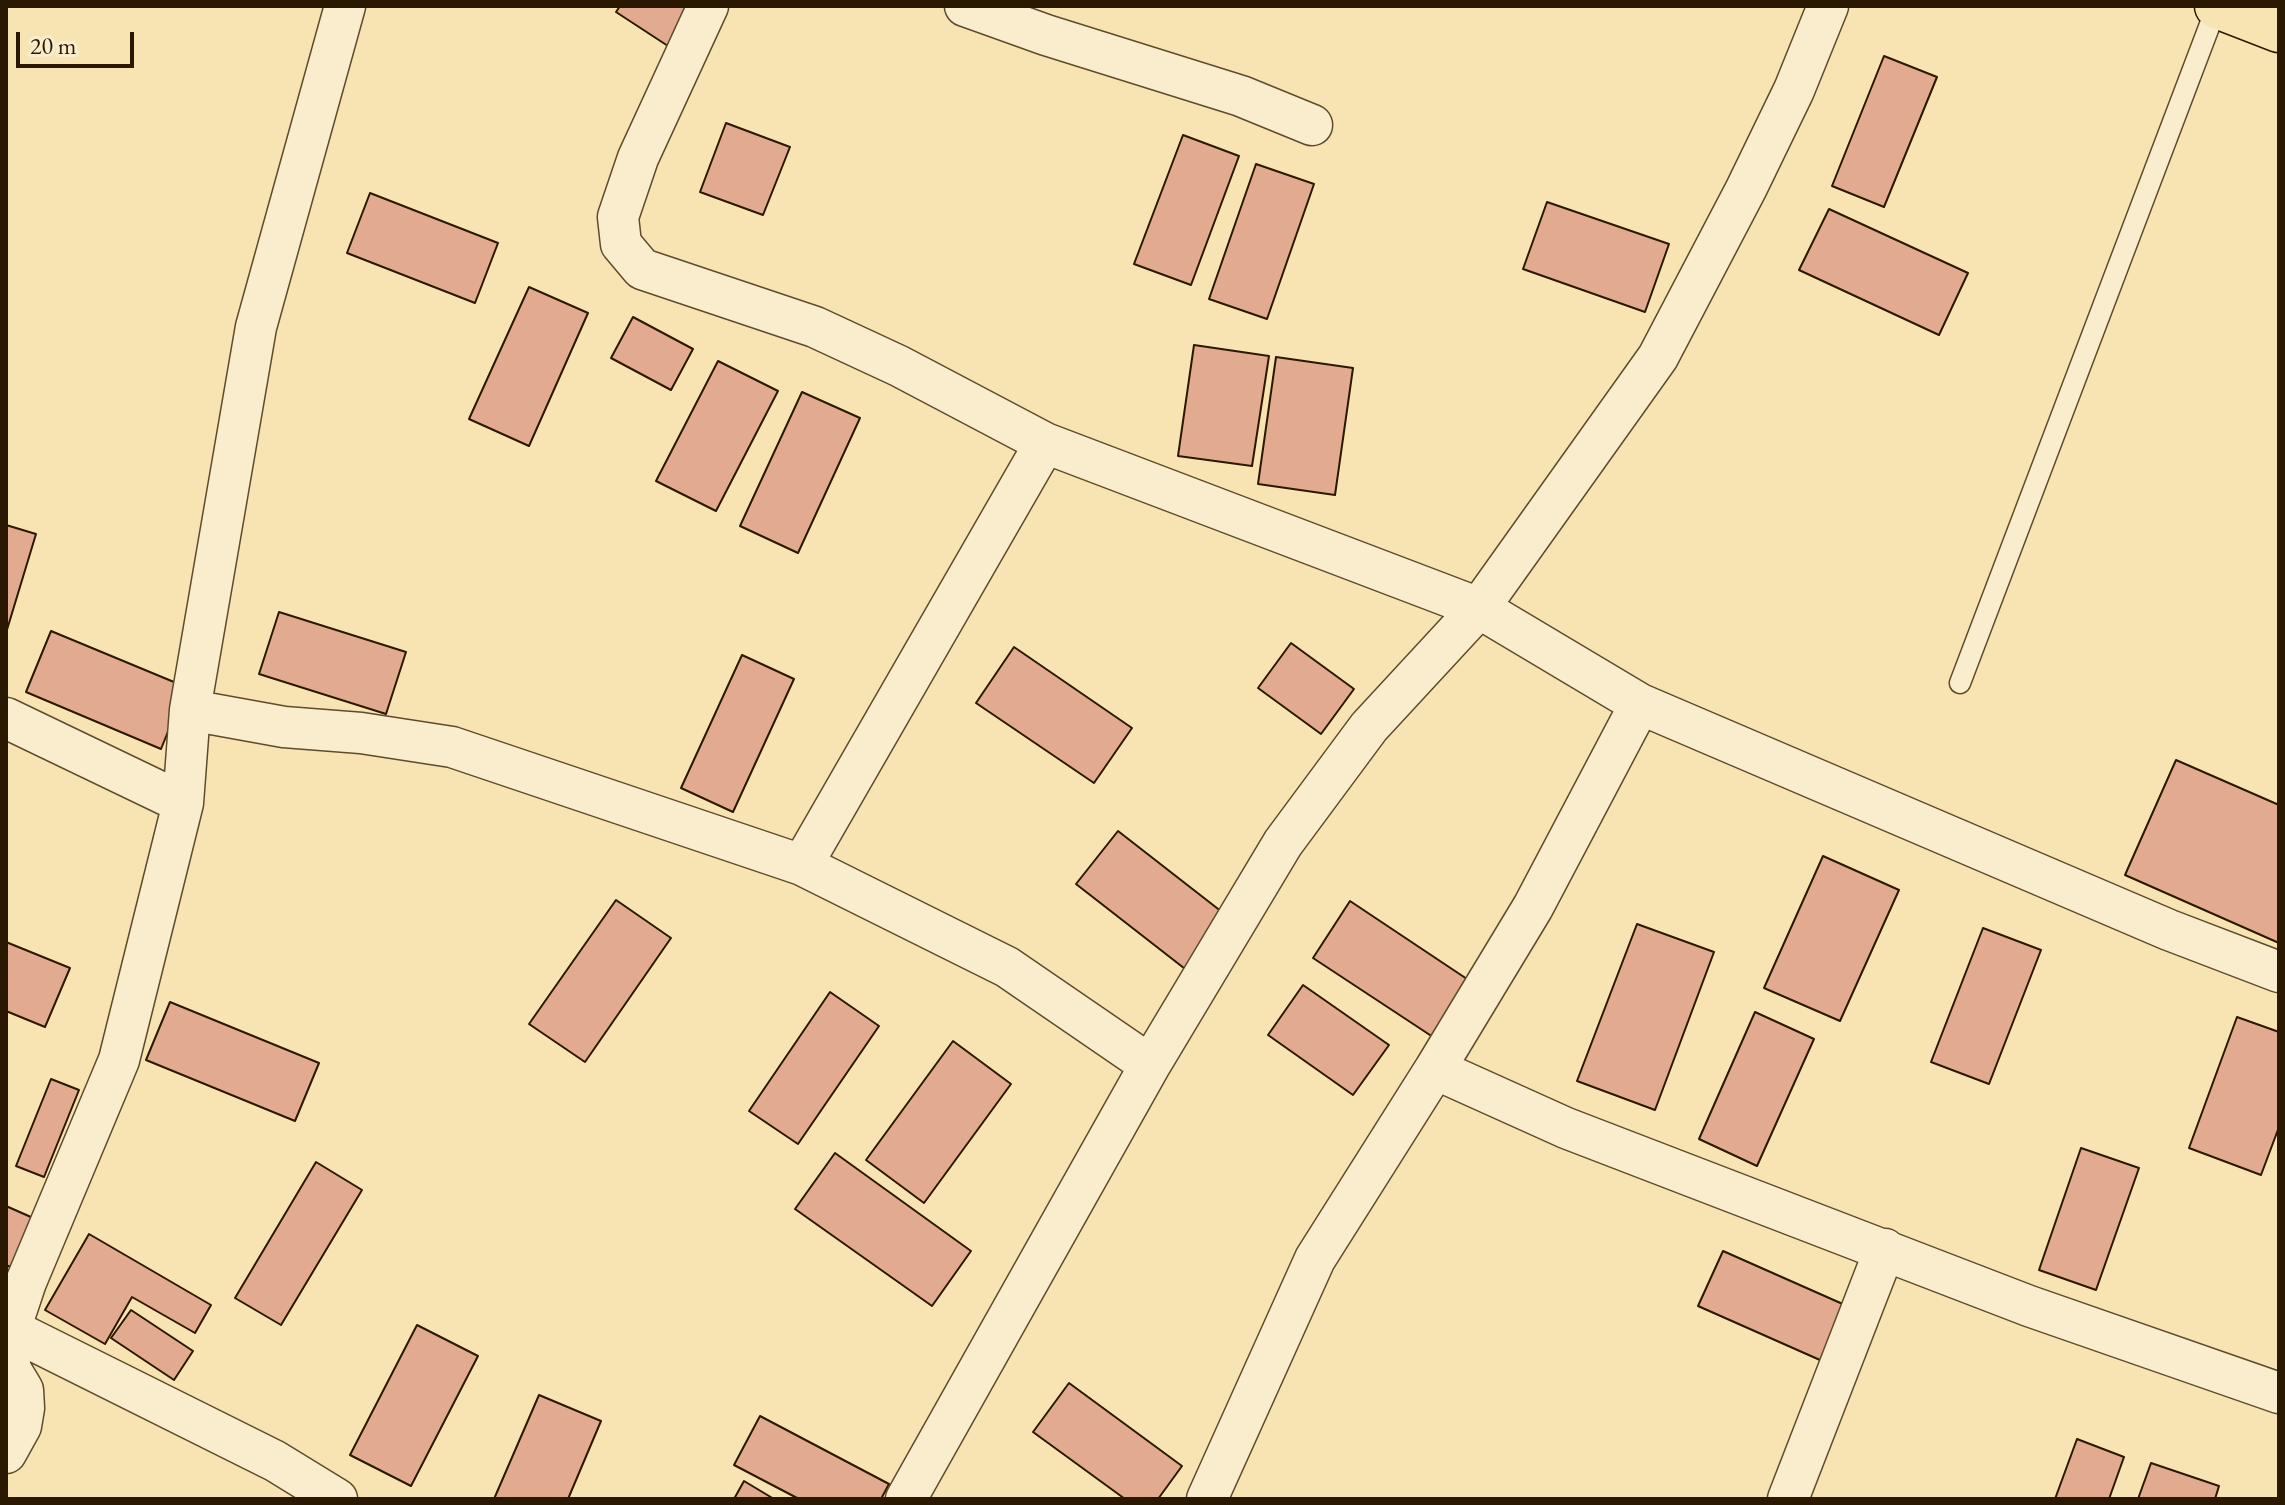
<!DOCTYPE html>
<style>
body{margin:0}
#map{position:relative;width:2285px;height:1505px;overflow:hidden;background:#f8e4b2;font-family:"EB Garamond",serif}
canvas{display:block}
.frame{position:absolute;inset:0;border:8px solid #2b1800;pointer-events:none}
.scale{position:absolute;left:16px;top:32px;width:118px;height:36px;box-sizing:border-box;border:4px solid #2b1800;border-top:0;padding-left:10px;font-size:24px;line-height:28px;white-space:nowrap;color:#2b1800;-webkit-text-stroke:6px #faedcd;paint-order:stroke}
</style>
<div id="map">
<canvas width="2285" height="1505"></canvas>
<div class="frame"></div>
<div class="scale">20 m</div>
</div>
<script>
const ctx = document.querySelector('canvas').getContext('2d');
ctx.lineJoin = 'round';
function fill(path, color) {
  ctx.fillStyle = color;
  ctx.fill(path, 'evenodd');
}
function stroke(path, color, width, dash) {
  ctx.strokeStyle = color;
  ctx.lineWidth = width;
  ctx.lineCap = dash ? 'butt' : 'round';
  ctx.setLineDash(dash || []);
  ctx.stroke(path);
}
const building = new Path2D(`
 M620,6H694L668,46L616,12Z
 M1884,56L1937,77L1884,207L1832,186Z
 M726,123L790,147L763,215L700,192Z
 M1183,135L1239,156L1191,285L1134,264Z
 M1256,164L1314,184L1267,319L1209,299Z
 M370,193L498,243L475,303L347,253Z
 M1547,202L1669,244L1645,312L1523,269Z
 M1829,209L1968,273L1939,335L1799,270Z
 M529,287L588,313L529,446L469,419Z
 M633,317L693,349L671,390L611,358Z
 M1194,345L1269,356L1252,466L1178,456Z
 M1276,357L1353,368L1335,495L1258,484Z
 M718,361L778,391L716,511L656,481Z
 M802,392L860,418L798,553L740,526Z
 M6,525L36,534L6,633Z
 M279,612L406,652L386,714L259,674Z
 M51,631L186,687L161,749L26,692Z
 M1291,643L1354,689L1321,734L1258,688Z
 M1014,647L1132,728L1094,783L976,703Z
 M742,655L794,679L733,812L681,788Z
 M2176,760L2279,805V943L2125,875Z
 M1118,831L1231,919L1189,972L1076,884Z
 M1823,856L1899,890L1840,1021L1764,988Z
 M616,900L671,938L585,1062L529,1024Z
 M1350,901L1473,983L1436,1039L1313,958Z
 M1637,924L1714,952L1655,1110L1577,1081Z
 M1983,928L2041,950L1989,1084L1931,1062Z
 M6,942L70,968L45,1027L6,1011Z
 M1303,985L1389,1045L1353,1095L1268,1035Z
 M830,992L879,1026L798,1144L749,1111Z
 M170,1002L319,1063L295,1121L146,1060Z
 M1755,1012L1814,1039L1757,1166L1699,1139Z
 M2237,1017L2279,1032V1127L2261,1175L2189,1148Z
 M953,1041L1011,1084L924,1203L866,1160Z
 M51,1079L79,1090L44,1177L16,1166Z
 M2081,1148L2139,1168L2096,1290L2039,1270Z
 M835,1153L971,1251L932,1306L795,1209Z
 M316,1162L362,1190L281,1325L235,1298Z
 M6,1206L40,1221L17,1270L6,1265Z
 M89,1234L211,1305L195,1333L132,1297L105,1344L45,1310Z
 M1723,1251L1854,1309L1829,1364L1698,1306Z
 M131,1310L193,1351L174,1380L111,1338Z
 M417,1325L478,1356L411,1486L350,1455Z
 M1069,1383L1182,1466L1158,1499H1125L1033,1432Z
 M539,1395L601,1421L568,1499H494Z
 M760,1416L889,1484L881,1499H799L734,1465Z
 M2077,1439L2124,1457L2109,1499H2055Z
 M2151,1463L2219,1486L2215,1499H2138Z
 M744,1481L774,1499H734Z`);
const lane = new Path2D(`
 M1960,683L2217,6`);
const street = new Path2D(`
 M708,6L638,158L618,217L621,244L642,269L815,327L899,366L1045,443L1479,608L1640,704L2169,930L2279,972
 M965,6L1046,35L1241,96L1312,125
 M1640,704L1533,907L1435,1069L1566,1128L2029,1306L2279,1393
 M190,710L284,727L361,733L452,747L802,865L1007,967L1150,1065
 M6,718L183,803
 M802,865L1045,443
 M6,1327L275,1461L337,1499
 M6,1453L21,1426L24,1408L23,1390L11,1370L8,1351L10,1330L26,1282L119,1060L183,803L190,710L256,327L345,6
 M906,1499L1150,1065L1283,843L1369,727L1479,608L1658,357L1746,189L1794,90L1828,6
 M1207,1499L1315,1259L1435,1069
 M1788,1499L1885,1249`);
const highway = new Path2D(`
 M2217,6L2279,30`);
fill(building, '#e2ab90');
stroke(building, '#2b1800', 2);
stroke(lane, '#5e4b2c', 23);
stroke(street, '#5e4b2c', 43);
stroke(highway, '#2b1800', 47);
stroke(lane, '#faedcd', 20);
stroke(street, '#faedcd', 40);
stroke(highway, '#f8e4b2', 44);
</script>
